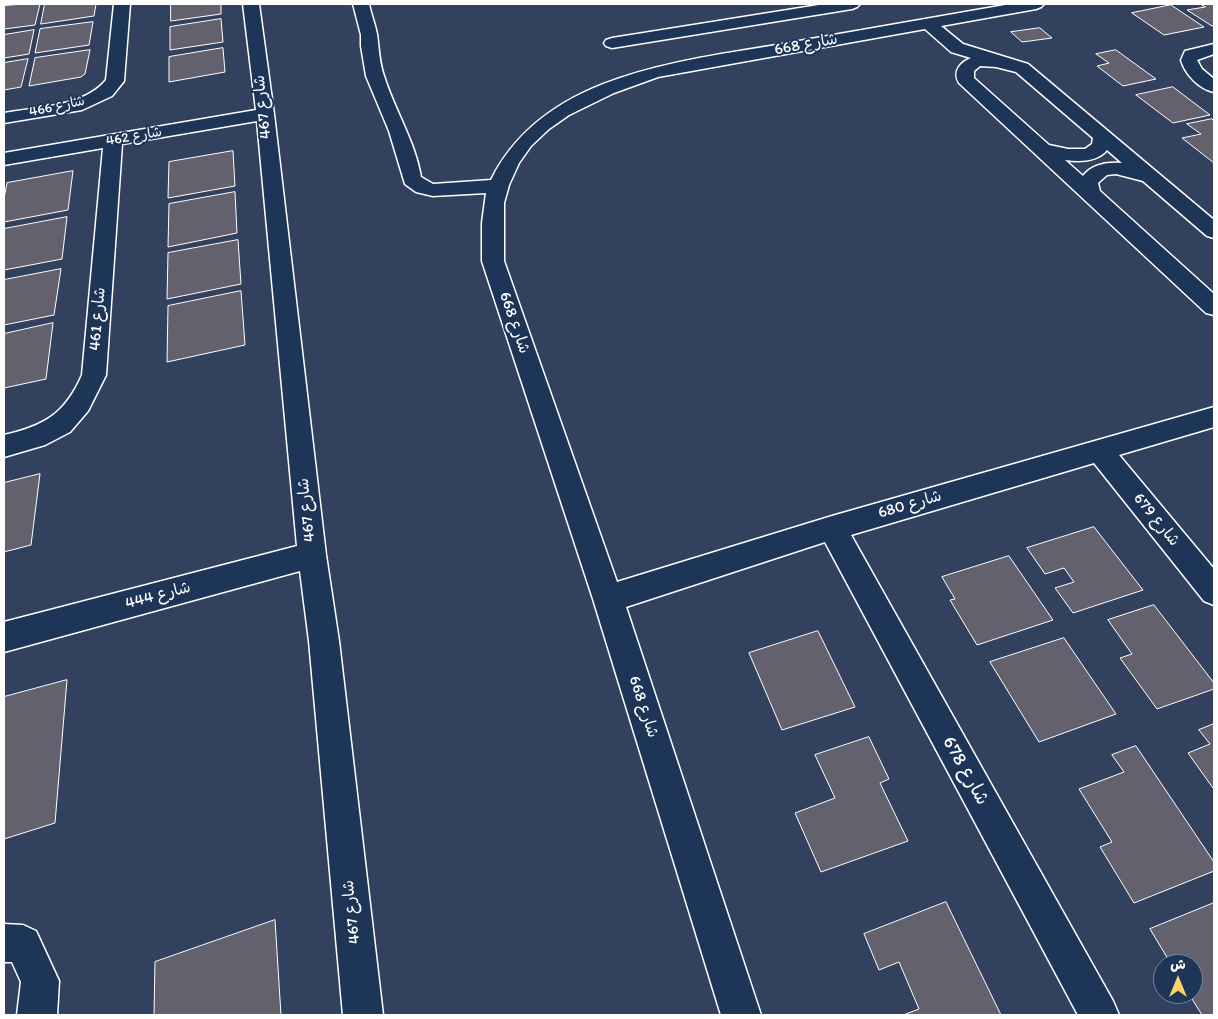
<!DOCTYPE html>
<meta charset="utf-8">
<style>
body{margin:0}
#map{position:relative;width:1218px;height:1019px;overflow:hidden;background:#32425e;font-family:Itim,"Playpen Sans Arabic",sans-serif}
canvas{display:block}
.frame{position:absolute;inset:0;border:5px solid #fff;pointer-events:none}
.north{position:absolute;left:1153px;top:954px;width:50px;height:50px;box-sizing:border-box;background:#1d3557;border:1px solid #77869a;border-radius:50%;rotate:0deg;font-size:14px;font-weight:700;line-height:20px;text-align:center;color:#fff}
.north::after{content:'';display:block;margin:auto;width:18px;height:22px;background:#ffd166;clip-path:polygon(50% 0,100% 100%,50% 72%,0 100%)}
</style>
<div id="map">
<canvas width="1218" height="1019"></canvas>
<div class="frame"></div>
<div class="north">ش</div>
</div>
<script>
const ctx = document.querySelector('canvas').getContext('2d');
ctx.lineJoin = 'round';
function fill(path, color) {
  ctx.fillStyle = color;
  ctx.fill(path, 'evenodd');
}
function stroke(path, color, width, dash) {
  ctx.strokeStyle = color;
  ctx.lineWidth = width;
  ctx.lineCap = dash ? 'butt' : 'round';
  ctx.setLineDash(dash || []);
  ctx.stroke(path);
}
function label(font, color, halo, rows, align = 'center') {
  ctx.font = font + ' Itim,"Playpen Sans Arabic",sans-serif';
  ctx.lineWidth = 4;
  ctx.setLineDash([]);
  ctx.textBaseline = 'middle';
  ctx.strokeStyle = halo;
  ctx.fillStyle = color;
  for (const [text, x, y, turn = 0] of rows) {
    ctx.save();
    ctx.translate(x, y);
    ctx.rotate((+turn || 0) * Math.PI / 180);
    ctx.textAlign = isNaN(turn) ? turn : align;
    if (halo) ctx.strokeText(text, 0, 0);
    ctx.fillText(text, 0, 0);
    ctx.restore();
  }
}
const building = new Path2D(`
 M23,4H40L35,25L4,29V6Z
 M45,4H96L94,16L41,24Z
 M171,4H221V14L171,21Z
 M1200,4H1214V25L1212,26L1187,10L1205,7Z
 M1171,5L1204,27L1164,35L1132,13Z
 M221,19L223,42L170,50V27Z
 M93,22L89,45L35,53L40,29Z
 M1040,28L1052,38L1022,42L1011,32Z
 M34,30L29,54L4,58V35Z
 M223,48L225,72L169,82V57Z
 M90,50L85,74L81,77L29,86L35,58Z
 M1116,50L1156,79L1123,86L1097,66L1109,63L1096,54Z
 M28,59L21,87L4,90V63Z
 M1173,87L1210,115L1173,123L1136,95Z
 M1212,119L1214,121V163L1182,138L1201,134L1187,124Z
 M233,151L235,186L168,198L169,162Z
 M73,171L68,210L4,222V198L7,183Z
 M235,192L237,233L168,247L169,204Z
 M67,217L62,259L4,270V229Z
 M238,240L241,284L167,299L168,253Z
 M61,269L54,315L4,325V280Z
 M241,291L245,345L167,362L168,306Z
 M53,323L46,379L4,388V334Z
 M40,474L31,545L4,552V483Z
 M1094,527L1143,590L1073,613L1055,588L1074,582L1064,568L1045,574L1027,548Z
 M1009,556L1053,620L977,645L950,600L955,599L942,577Z
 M1154,605L1214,683V689L1157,709L1120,658L1132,654L1108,620Z
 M818,631L855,707L782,730L749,653Z
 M1064,638L1116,714L1039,742L990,662Z
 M67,680L55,823L4,839V697Z
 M1214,724V788H1213L1188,753L1210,744L1199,730Z
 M869,737L889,779L880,783L908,841L821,872L795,813L835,798L815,755Z
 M1136,746L1214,862V871L1134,903L1100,847L1112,842L1079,789L1124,772L1112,755Z
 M946,902L1001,1015H903L919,1009L899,962L879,970L864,934Z
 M1214,903V1015H1202L1189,994H1193V964H1171L1150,929Z
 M275,920L281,1015H154L155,962Z`);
const minor = new Path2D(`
 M114,4H130L124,81L112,96L82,110L4,123V113C36,107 84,107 106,80Z
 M243,4H259L274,114L326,555L339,641L383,1015H343L309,641L300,571L4,652V622L297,546L257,121L122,144L106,375L88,411L70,432L45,445L4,457V435C44,426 65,414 82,375L103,148L4,165V153L256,110Z
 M353,4H369C371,14 375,24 377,34C379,48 379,62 384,76C395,111 415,141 421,177L433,184L491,180C546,69 690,61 799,41C870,29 940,16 1011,4H1044L1041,7L1036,9L941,26L963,44L1028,64L1214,220V238L1207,236L1143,181L1116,174L1107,175L1098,183L1100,191L1214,294V315L1206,313L959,83C952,71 961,62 971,58L951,52L925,29L658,77L614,93L569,115L549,129L531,146L519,163L509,185L504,203V261L617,582L832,516L1214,407V427L1119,455L1214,569V605L1204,601L1094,463L851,535L1113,1001L1119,1015H1078L825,542L626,607L761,1015H721L593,599L482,261V223L486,193L433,196L416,192L405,184L389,131L366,76L361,46V35ZM980,66L996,67L1016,72L1093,138L1092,144L1085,149H1068L1049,145L974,78V71ZM1107,150L1122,163C1108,162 1092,164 1083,176L1065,160C1080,162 1097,162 1107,150Z
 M825,4H860L857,7L852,9L612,48L606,46L604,43L606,40L612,38Z
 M1214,44V54L1197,60L1202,69L1214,79V92C1199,89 1185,74 1181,60L1185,51Z
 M4,924L23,925L36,931L59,981L57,1015H17L21,982L12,962H4Z`);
const farStreetnames = [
 ["شارع 466",57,107,-12],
 ["شارع 462",134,137,-10]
];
const streetNames = [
 ["شارع 668",806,45,-10],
 ["شارع 467",263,107,-96],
 ["شارع 461",98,319,-85],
 ["شارع 668",514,323,71],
 ["شارع 680",910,505,-16],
 ["شارع 467",307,510,-96],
 ["شارع 679",1156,520,51],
 ["شارع 444",158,596,-15],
 ["شارع 668",643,707,72],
 ["شارع 467",352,912,-96]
];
const nearStreetnames = [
 ["شارع 678",965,771,61]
];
fill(building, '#64616f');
stroke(building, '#fff', 1);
stroke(minor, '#fff', 3);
fill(minor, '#1d3557');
label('14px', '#fff', '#1d3557', farStreetnames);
label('16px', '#fff', '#1d3557', streetNames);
label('19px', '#fff', '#1d3557', nearStreetnames);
</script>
